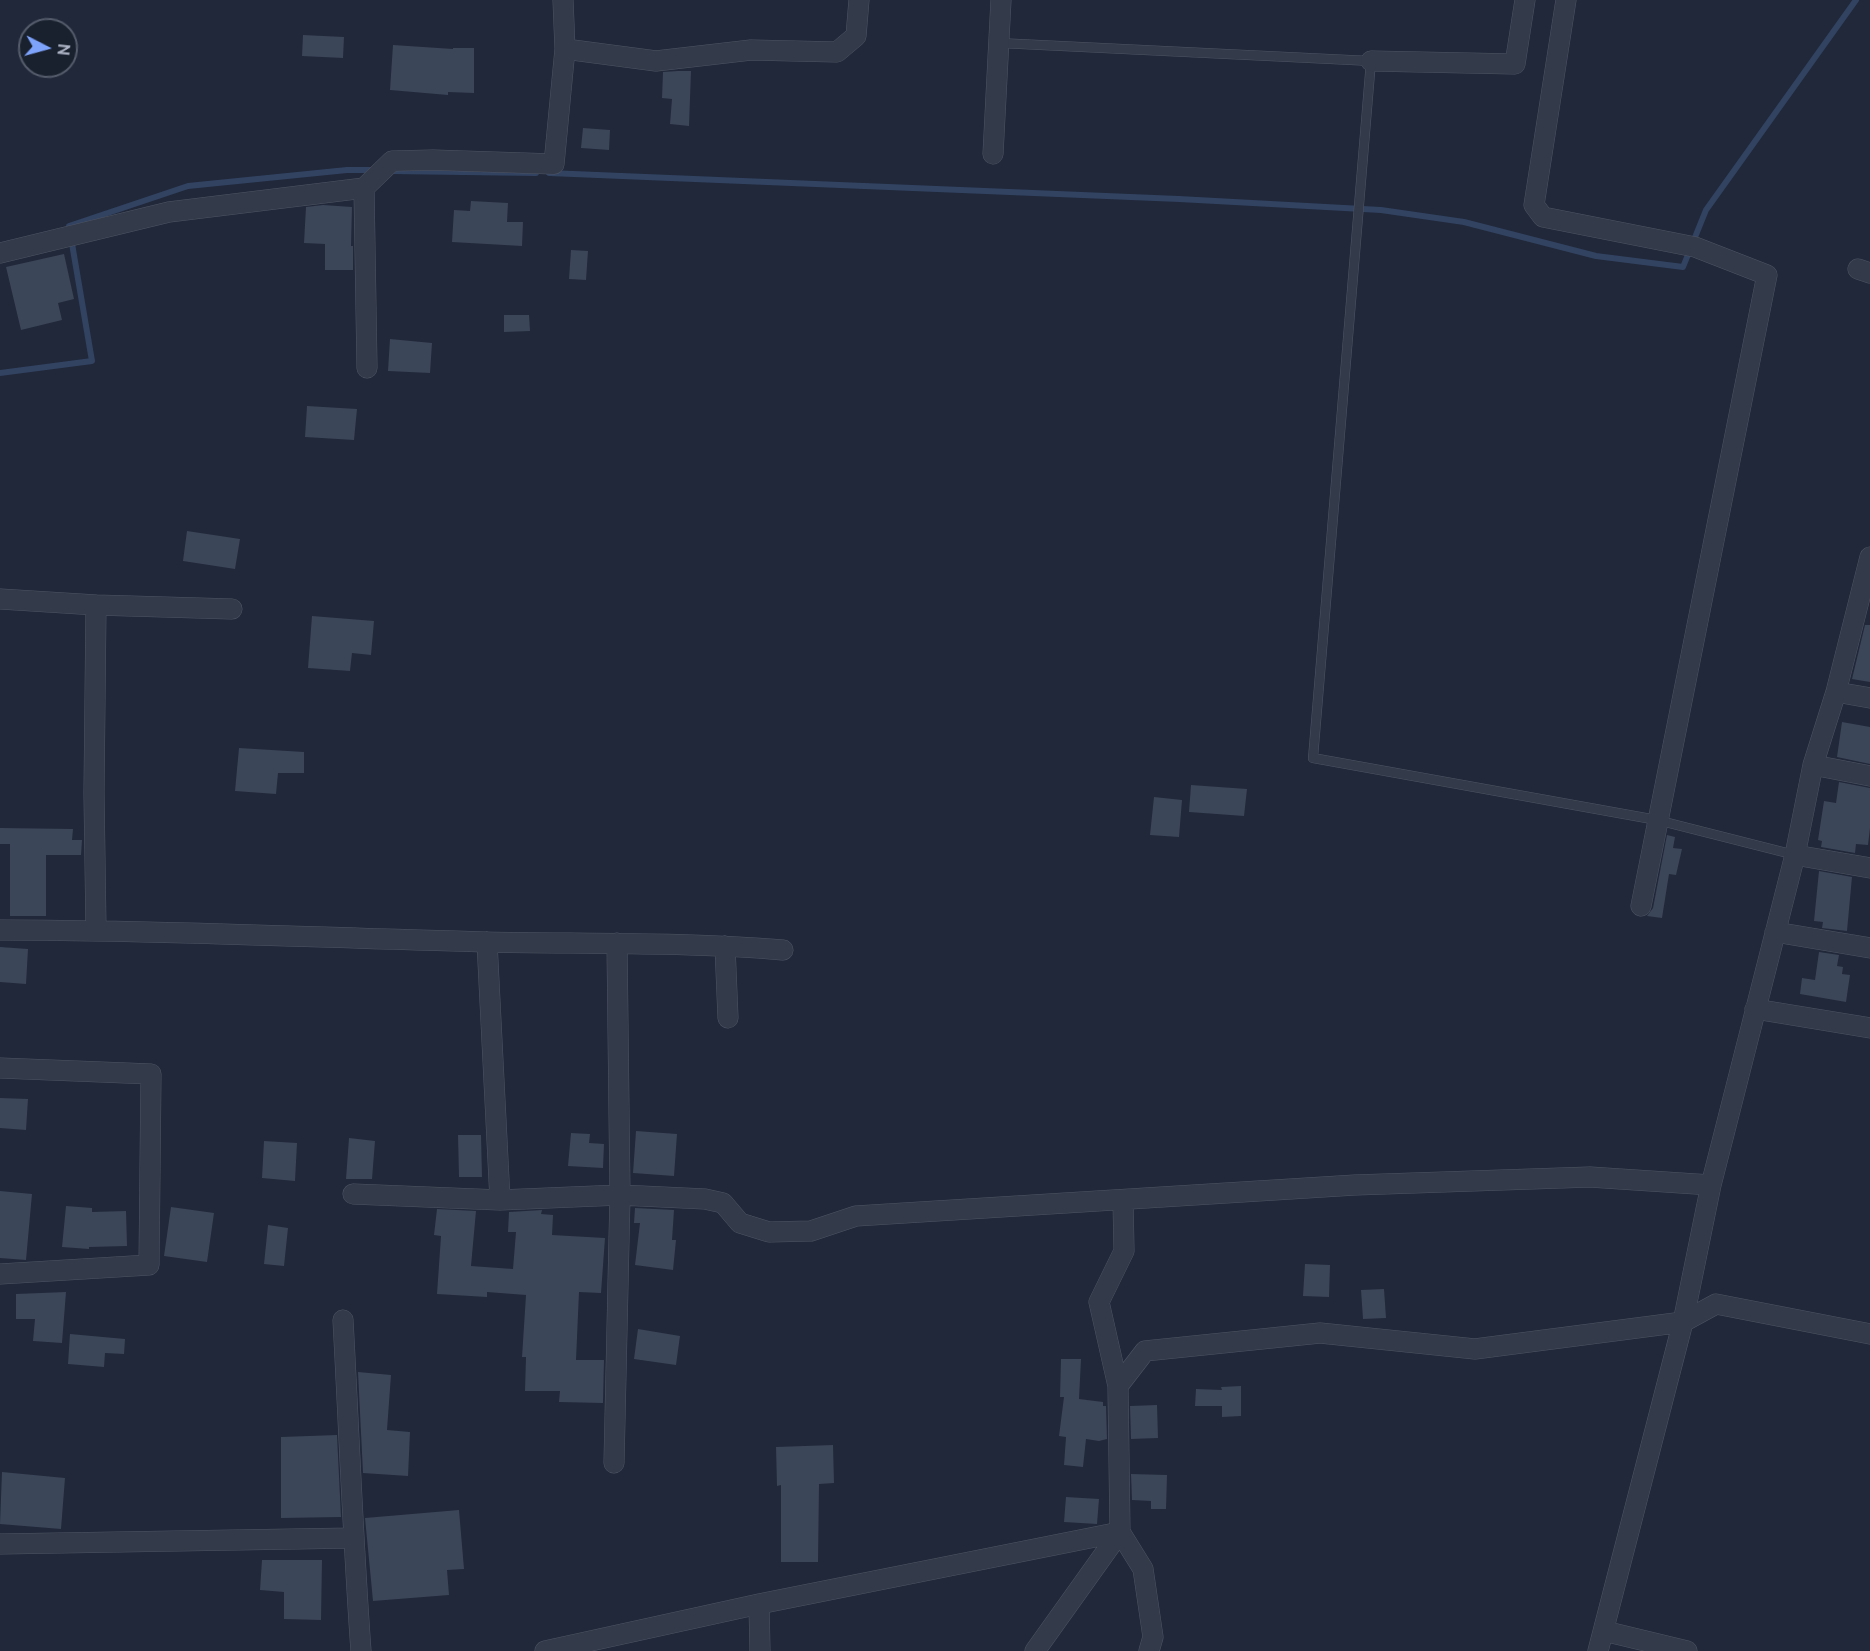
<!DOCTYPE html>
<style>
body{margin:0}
#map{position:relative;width:1870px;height:1651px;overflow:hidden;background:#202839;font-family:Ubuntu,sans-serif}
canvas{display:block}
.north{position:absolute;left:18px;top:18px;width:60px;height:60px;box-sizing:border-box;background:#19202e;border:2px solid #555c6b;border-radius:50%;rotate:96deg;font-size:16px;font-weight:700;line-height:24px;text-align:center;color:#aeb5c6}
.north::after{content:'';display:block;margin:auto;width:21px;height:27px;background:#7da3fb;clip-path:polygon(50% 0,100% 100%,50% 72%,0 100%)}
</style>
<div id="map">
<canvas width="1870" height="1651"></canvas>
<div class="north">N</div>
</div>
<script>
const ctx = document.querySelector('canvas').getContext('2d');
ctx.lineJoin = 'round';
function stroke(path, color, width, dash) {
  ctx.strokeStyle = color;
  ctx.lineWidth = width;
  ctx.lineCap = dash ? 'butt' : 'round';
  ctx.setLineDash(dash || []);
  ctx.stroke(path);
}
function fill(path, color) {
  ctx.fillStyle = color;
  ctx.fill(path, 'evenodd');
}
const stream = new Path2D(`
 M390,171L536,173
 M549,173L1179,199L1381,210L1464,222L1596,256L1683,267L1706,210L1856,0
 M0,373L92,361L69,226L188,186L347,170H377`);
const building = new Path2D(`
 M303,35L344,37L343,58L302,56Z
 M393,45L453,49V48H474V93L448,92V95L390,90Z
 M678,71H691L689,126L670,124L672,99L662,98L663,72Z
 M583,128L610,130L609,150L581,148Z
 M471,201L508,203L507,222H523L522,246L452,242L454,210L470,211Z
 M323,205L352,207L351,246H353V270H325V244L304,243L306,207Z
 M571,250L588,251L586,280L569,279Z
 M64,254L74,299L58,303L62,320L21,330L6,267Z
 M504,315H529L530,331L504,332Z
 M390,339L432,343L430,373L388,371Z
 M307,406L357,409L354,440L305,437Z
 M187,531L240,539L235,569L183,561Z
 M312,616L374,621L371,655L352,653L350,671L308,668Z
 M1865,625H1870V682L1852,679Z
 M1842,722L1870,727V764L1837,757Z
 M239,748L304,752V773H278L276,794L235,791Z
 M1839,782L1870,788V828L1868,845L1856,844L1855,853L1821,847L1822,841L1818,840L1824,801L1836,803Z
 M1191,785L1247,789L1244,816L1189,812Z
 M1154,797L1182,800L1179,837L1150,835Z
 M0,828L73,829L72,840H82L81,855H46V916H10V844H0Z
 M1667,835L1675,837L1673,848L1682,849L1676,875L1669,874L1662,918L1647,916L1653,908Z
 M1819,871L1852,877L1847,931L1822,928L1823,922L1814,921Z
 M0,947L28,949L26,984L0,982Z
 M1819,952L1839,955L1837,966L1843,967L1842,974L1850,975L1846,1002L1800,994L1802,978L1815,980Z
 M0,1098L28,1099L26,1130L0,1128Z
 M636,1131L677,1134L674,1176L633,1173Z
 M571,1133L590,1134L589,1143L604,1144L603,1168L568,1166Z
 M458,1135H481L482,1177H459Z
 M349,1138L375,1141L372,1179H346Z
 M264,1141L297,1143L295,1181L262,1178Z
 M0,1191L32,1194L26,1260L0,1258Z
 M66,1206L92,1208V1212L126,1211L127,1246L89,1247V1249L62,1247Z
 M171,1207L214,1213L207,1262L164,1256Z
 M635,1208L674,1210L672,1240H676L673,1270L635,1265L640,1223H634Z
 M437,1209L476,1211L471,1266L513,1269L516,1232H508L509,1212L542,1210L541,1214L553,1215L552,1235L605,1238L601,1293L579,1292L576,1360H604L603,1403L559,1402L560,1391H525L526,1357H522L526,1295L487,1292V1297L437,1294L441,1236L434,1235Z
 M268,1225L288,1228L284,1266L264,1264Z
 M1305,1264L1330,1265L1329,1297L1303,1296Z
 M1384,1289L1386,1318L1363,1319L1361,1290Z
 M66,1292L62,1343L33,1341L35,1319H16V1294Z
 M638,1329L680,1336L676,1365L634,1359Z
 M70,1334L125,1339L124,1354L105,1353L104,1367L68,1364Z
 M1061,1359H1081L1079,1399L1103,1402V1406H1106L1107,1439L1099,1441L1086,1439L1083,1467L1064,1465L1066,1437L1059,1436L1064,1397H1060Z
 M358,1372L391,1375L387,1430L410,1432L408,1476L363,1473Z
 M1241,1386V1416L1222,1417V1406H1195L1196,1389L1222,1390L1221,1387Z
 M1157,1405L1158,1438L1131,1439L1130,1406Z
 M337,1435L341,1517L281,1518V1437Z
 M833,1445L834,1483L819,1484L818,1562H781V1485L777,1486L776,1447Z
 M2,1472L65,1478L61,1529L0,1524Z
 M1131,1474L1167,1475L1166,1509H1151V1501L1132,1500Z
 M1066,1497L1099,1499L1097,1524L1064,1522Z
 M459,1510L464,1569L447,1570L449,1595L373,1601L365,1518Z
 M262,1560H322L321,1620L284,1619V1592L260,1590Z`);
const service = new Path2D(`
 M999,43L1371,61L1313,758L1657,820L1795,855`);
const minor = new Path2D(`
 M1566,0L1534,205L1543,217L1695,247L1767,275L1641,906
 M565,49L656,61L751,50L837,52L856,36L859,0
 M1371,61L1515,64L1525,0
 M993,154L1001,0
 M364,188L367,368
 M0,253L169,212L364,188L392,161L433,160L554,164L565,49L563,0
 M1858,269L1870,273
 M0,599L96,605L94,793L96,930
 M96,605L232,609
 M1836,692L1870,698
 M1813,765L1870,776
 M1795,855L1870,868
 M0,930C162,930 323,938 485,942C584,944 684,942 783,950
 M1775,932L1870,948
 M487,942L500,1200
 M725,946L728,1018
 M1755,1009L1870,1028
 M0,1068L151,1074L149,1265L0,1274
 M353,1194L500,1200L620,1195L705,1199L723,1203L740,1223L769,1232L811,1231L856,1216L1355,1185L1590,1177L1711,1185
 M343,1320C349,1430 353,1541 361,1651
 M1118,1386L1145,1351L1320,1333L1475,1349L1683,1322L1716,1304L1870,1334
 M614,1463L620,1195L617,943
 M0,1544L353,1538
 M759,1604L760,1651
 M1604,1631L1687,1651
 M545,1651L759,1604L1120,1532L1143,1569L1153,1637L1149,1651
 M1035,1651L1120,1532L1118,1386L1099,1302L1124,1251L1123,1200
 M1598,1651L1683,1322L1711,1185L1795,855L1813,765L1836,692L1870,557`);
stroke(stream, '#324261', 6);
fill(building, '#3c4659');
stroke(service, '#4e5564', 10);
stroke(minor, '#4e5564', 21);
stroke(service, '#333a49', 9);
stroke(minor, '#333a49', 20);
</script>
